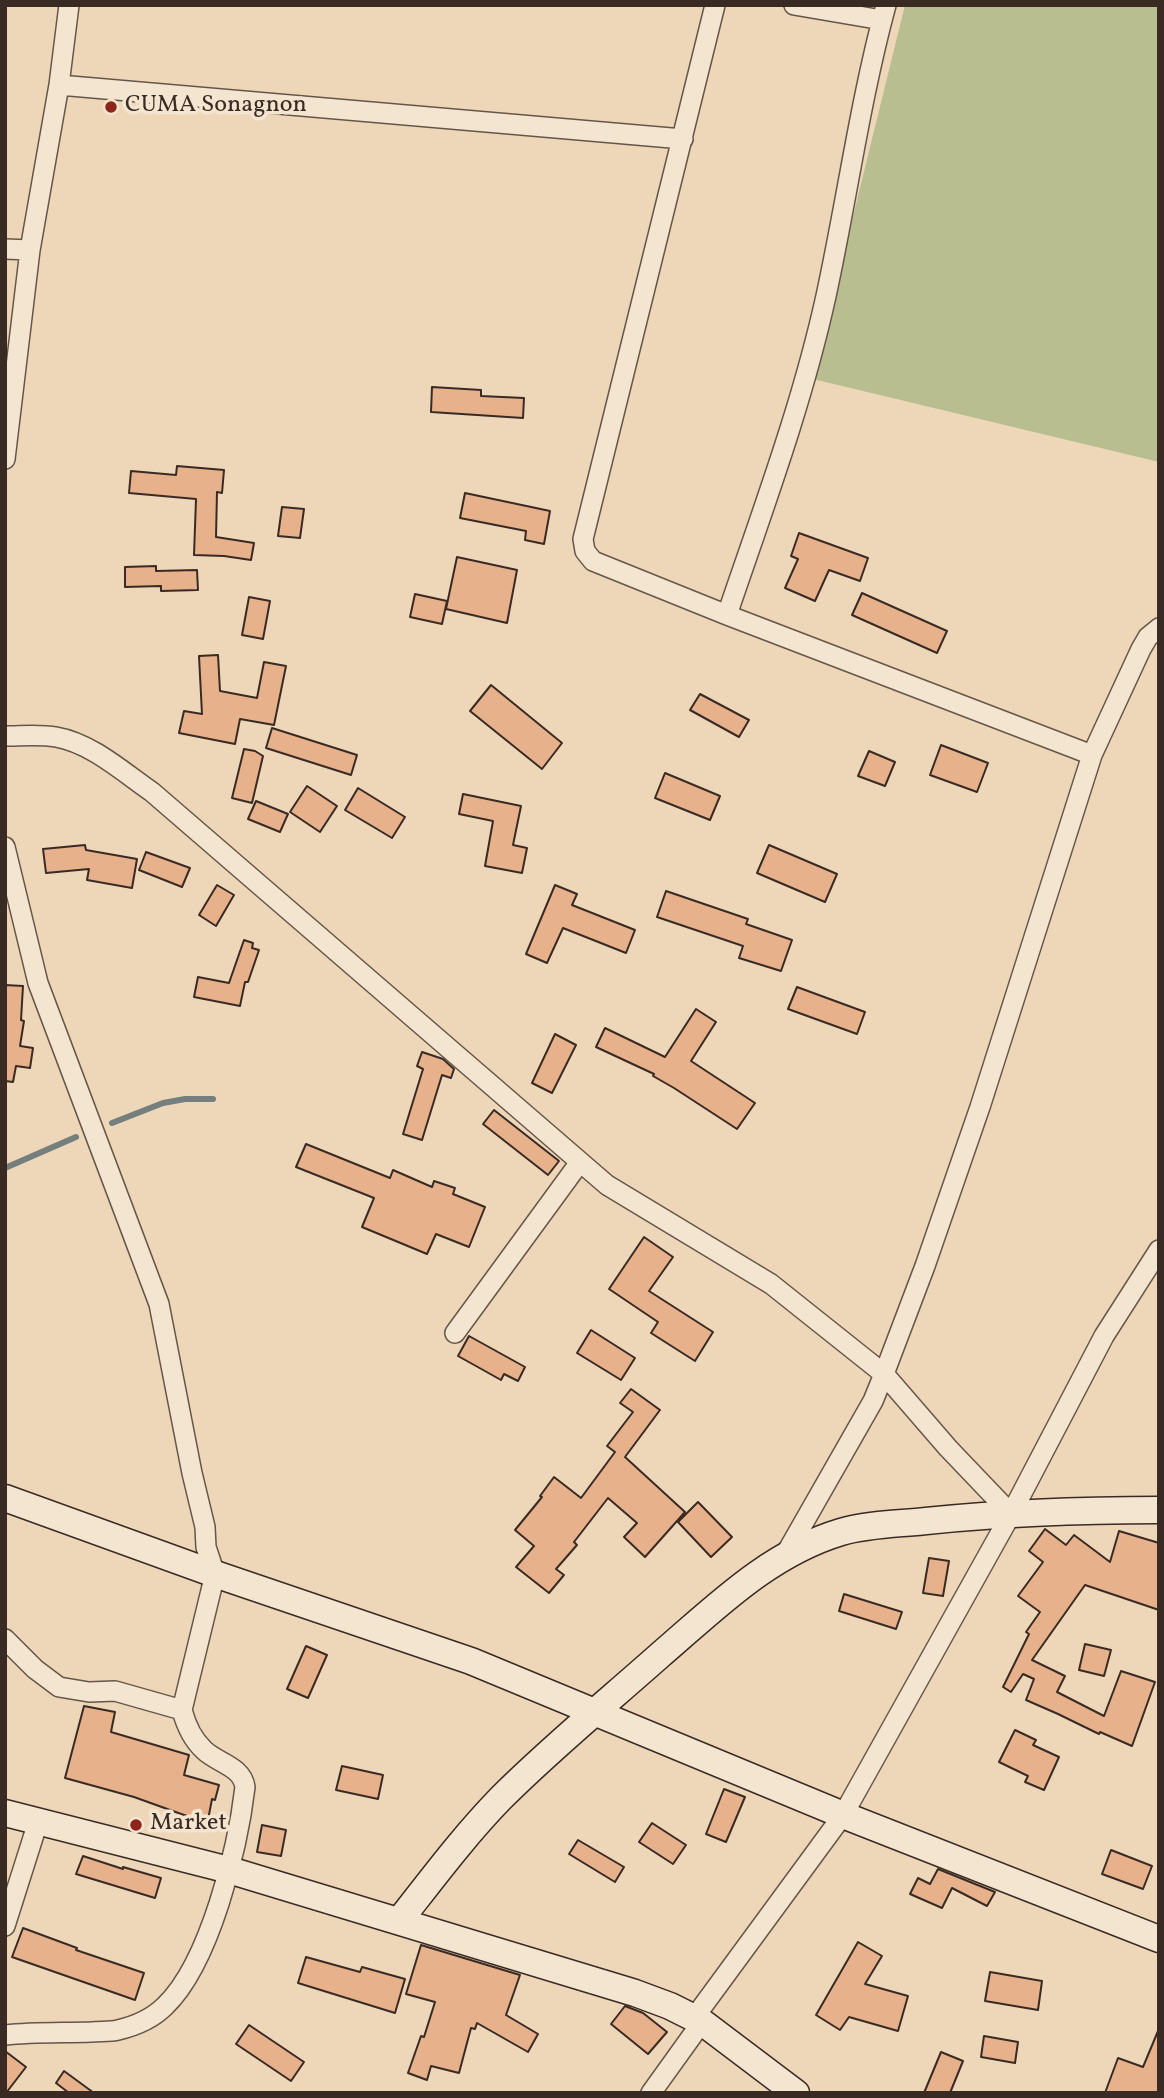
<!DOCTYPE html>
<style>
body{margin:0}
#map{position:relative;width:1164px;height:2098px;overflow:hidden;background:#eed7b8;font-family:Vollkorn,serif}
canvas{display:block}
.frame{position:absolute;inset:0;border:7px solid #392b24;pointer-events:none}
</style>
<div id="map">
<canvas width="1164" height="2098"></canvas>
<div class="frame"></div>
</div>
<script>
const ctx = document.querySelector('canvas').getContext('2d');
ctx.lineJoin = 'round';
function fill(path, color) {
  ctx.fillStyle = color;
  ctx.fill(path, 'evenodd');
}
function stroke(path, color, width, dash) {
  ctx.strokeStyle = color;
  ctx.lineWidth = width;
  ctx.lineCap = dash ? 'butt' : 'round';
  ctx.setLineDash(dash || []);
  ctx.stroke(path);
}
function label(font, color, halo, rows, align = 'center') {
  ctx.font = font + ' Vollkorn,serif';
  ctx.lineWidth = 7;
  ctx.setLineDash([]);
  ctx.textBaseline = 'middle';
  ctx.strokeStyle = halo;
  ctx.fillStyle = color;
  for (const [text, x, y, turn = 0] of rows) {
    ctx.save();
    ctx.translate(x, y);
    ctx.rotate((+turn || 0) * Math.PI / 180);
    ctx.textAlign = isNaN(turn) ? turn : align;
    if (halo) ctx.strokeText(text, 0, 0);
    ctx.fillText(text, 0, 0);
    ctx.restore();
  }
}
const green = new Path2D(`
 M905,5H1159V462L813,379Z`);
const stream = new Path2D(`
 M112,1123L163,1103L185,1099H213
 M5,1168L76,1137`);
const building = new Path2D(`
 M432,387L481,390V396L524,398L523,418L431,412Z
 M177,466L224,470L222,493L217,492L216,537L254,543L251,560L224,556L194,555L196,499L129,493L131,471L176,475Z
 M465,493L550,511L544,544L525,540L526,531L460,518Z
 M282,507L304,509L300,538L278,536Z
 M799,533L868,558L860,581L829,570L815,601L785,588L798,559L791,556Z
 M457,557L517,570L507,623L446,609Z
 M156,566V571L197,570L198,590L161,591V586L125,587V567Z
 M862,593L947,631L937,653L852,615Z
 M415,594L447,601L442,624L410,617Z
 M249,597L270,601L263,639L242,635Z
 M218,655L220,691L257,698L264,662L286,666L274,725L240,719L235,744L179,733L184,711L202,714L199,656Z
 M491,685L562,743L542,769L470,711Z
 M700,694L749,720L739,737L690,710Z
 M272,728L357,755L351,775L266,748Z
 M941,745L988,763L977,792L930,775Z
 M244,749L255,751L263,756L252,803L232,798Z
 M869,751L895,762L885,786L858,776Z
 M665,773L720,796L710,820L655,798Z
 M307,786L337,806L320,832L290,812Z
 M358,788L405,817L392,838L345,810Z
 M463,794L521,806L513,845L527,848L522,873L485,866L493,821L459,814Z
 M256,801L288,814L280,832L248,819Z
 M85,845L86,850L137,859L132,888L87,880L89,869L46,873L43,849Z
 M769,845L837,874L825,902L757,873Z
 M146,852L190,868L182,887L139,870Z
 M217,885L234,895L216,926L199,915Z
 M555,885L577,894L572,905L635,930L626,953L563,928L547,963L526,954Z
 M666,891L748,919L746,924L792,940L781,971L739,958L743,946L657,917Z
 M244,940L253,943L252,948L259,950L248,982H245L240,1006L194,997L198,977L229,983Z
 M5,985L23,986L21,1020L24,1021L20,1046L33,1048L30,1068L16,1066L13,1082L5,1081Z
 M797,987L865,1012L857,1034L788,1009Z
 M696,1009L716,1022L691,1061L755,1103L737,1129L674,1088L653,1076L654,1074L596,1047L605,1028L665,1057Z
 M555,1034L576,1045L552,1093L532,1083Z
 M422,1052L443,1059L454,1069L451,1078L442,1075L422,1140L403,1134L423,1069L417,1066Z
 M494,1110L559,1161L548,1175L483,1124Z
 M306,1144L390,1178L393,1170L432,1187L434,1181L455,1188L453,1194L485,1207L469,1247L436,1234L427,1254L362,1227L374,1198L296,1167Z
 M644,1237L673,1257L649,1291L713,1332L695,1361L651,1333L658,1322L609,1289Z
 M591,1330L635,1358L621,1380L577,1353Z
 M469,1336L525,1367L518,1381L504,1374L501,1380L458,1356Z
 M631,1389L660,1410L625,1457L685,1512L645,1557L624,1537L637,1523L608,1498L574,1542L577,1545L556,1569L564,1575L549,1593L516,1567L534,1546L515,1530L542,1497L540,1496L554,1477L581,1498L615,1452L607,1446L633,1412L620,1403Z
 M698,1502L732,1537L711,1557L678,1522Z
 M1045,1529L1066,1545L1074,1535L1110,1562L1119,1531L1159,1543V1610L1085,1585L1032,1660L1065,1676L1057,1692L1104,1716L1121,1671L1155,1682L1132,1746L1100,1732L1099,1734L1058,1714L1026,1700L1034,1679L1023,1674L1011,1692L1003,1687L1029,1634L1026,1632L1040,1612L1018,1596L1043,1562L1029,1551Z
 M929,1558L949,1561L943,1596L923,1593Z
 M844,1594L902,1612L896,1629L839,1611Z
 M1085,1644L1111,1650L1104,1676L1079,1670Z
 M306,1646L327,1655L308,1698L287,1689Z
 M84,1706L115,1712L111,1732L189,1755L184,1775L219,1785L215,1800L212,1799L208,1820L184,1815L134,1797L65,1778Z
 M1015,1730L1036,1740L1033,1745L1059,1757L1044,1790L1025,1782L1028,1776L999,1762Z
 M342,1766L383,1775L378,1799L336,1790Z
 M724,1789L745,1797L726,1842L706,1834Z
 M652,1823L686,1845L673,1864L639,1842Z
 M262,1825L286,1830L281,1856L257,1852Z
 M578,1840L624,1867L615,1882L569,1854Z
 M1111,1850L1152,1866L1143,1889L1102,1874Z
 M83,1856L123,1869V1867L161,1878L155,1898L76,1874Z
 M938,1869L995,1892L987,1906L952,1888L942,1908L910,1894L918,1878L930,1884Z
 M23,1928L77,1948L76,1950L144,1973L135,2000L12,1957Z
 M858,1942L882,1956L865,1984L908,1996L898,2031L849,2017L840,2030L816,2015Z
 M421,1945L520,1975L506,2015L538,2034L528,2052L477,2023L475,2029L471,2028L459,2073L431,2066L427,2080L408,2073L421,2036L424,2037L435,2002L406,1994Z
 M306,1957L360,1972L362,1967L405,1979L395,2013L298,1983Z
 M990,1972L1042,1981L1038,2010L985,2001Z
 M625,2006L643,2013L667,2032L648,2054L611,2024Z
 M249,2025L304,2062L291,2081L236,2044Z
 M1158,2031L1159,2093H1105L1118,2058L1143,2067Z
 M984,2036L1018,2042L1015,2063L981,2057Z
 M5,2051L26,2067L6,2093H5Z
 M941,2052L963,2061L950,2093H924Z
 M64,2071L94,2093H69L56,2083Z`);
const street = new Path2D(`
 M715,5L583,539L585,551L593,561L727,615L1092,755
 M794,5L882,20
 M59,85L683,139
 M5,249L30,250
 M5,459L30,250L59,85L69,5
 M727,615C763,509 802,405 826,296C847,199 860,101 886,5
 M5,736C21,736 40,734 56,737C91,743 123,772 152,792L607,1185L771,1284L884,1374L948,1448L1011,1514
 M5,847L38,983L159,1304L192,1473L205,1527L206,1547L215,1574L182,1710C186,1725 192,1739 204,1750C217,1763 242,1766 245,1787C238,1847 210,1963 165,2006C153,2018 135,2026 118,2030C110,2032 100,2031 91,2032C62,2033 34,2032 5,2035
 M455,1333L580,1162
 M784,1557L873,1401L884,1374L925,1266L980,1107L1092,755L1141,649L1148,637L1159,628
 M5,1639L35,1669L59,1687L89,1692L115,1691L182,1710
 M5,1926L38,1822
 M694,2018L843,1815L1011,1514L1104,1336L1159,1250
 M651,2093L702,2022`);
const secondary = new Path2D(`
 M5,1498L215,1574L471,1661L843,1815L1159,1939
 M5,1813L229,1870L635,1993L670,2006L702,2022L796,2093
 M399,1921C432,1879 464,1836 501,1798C551,1748 606,1703 659,1656C715,1608 768,1554 841,1532C868,1524 898,1524 926,1521C1003,1513 1081,1510 1159,1510`);
const markers = [
 [111,107,7,"#8f2418"],
 [136,1825,7,"#8f2418"]
];
const poiNames = [
 ["CUMA Sonagnon",125,107],
 ["Market",150,1825]
];
fill(green, '#b8be8f');
stroke(stream, '#757f7d', 6);
fill(building, '#e7b18b');
stroke(building, '#392b24', 2);
stroke(street, '#665649', 22);
stroke(secondary, '#392b24', 29);
stroke(street, '#f4e5d1', 19);
stroke(secondary, '#f4e5d1', 26);
for (const [x, y, r, color] of markers) {
  const dot = new Path2D();
  dot.arc(x, y, r, 0, 2 * Math.PI);
  ctx.fillStyle = color;
  ctx.fill(dot);
  stroke(dot, '#f4e5d1', 2.5);
}
label('24px', '#392b24', '#f4e5d1', poiNames, 'left');
</script>
